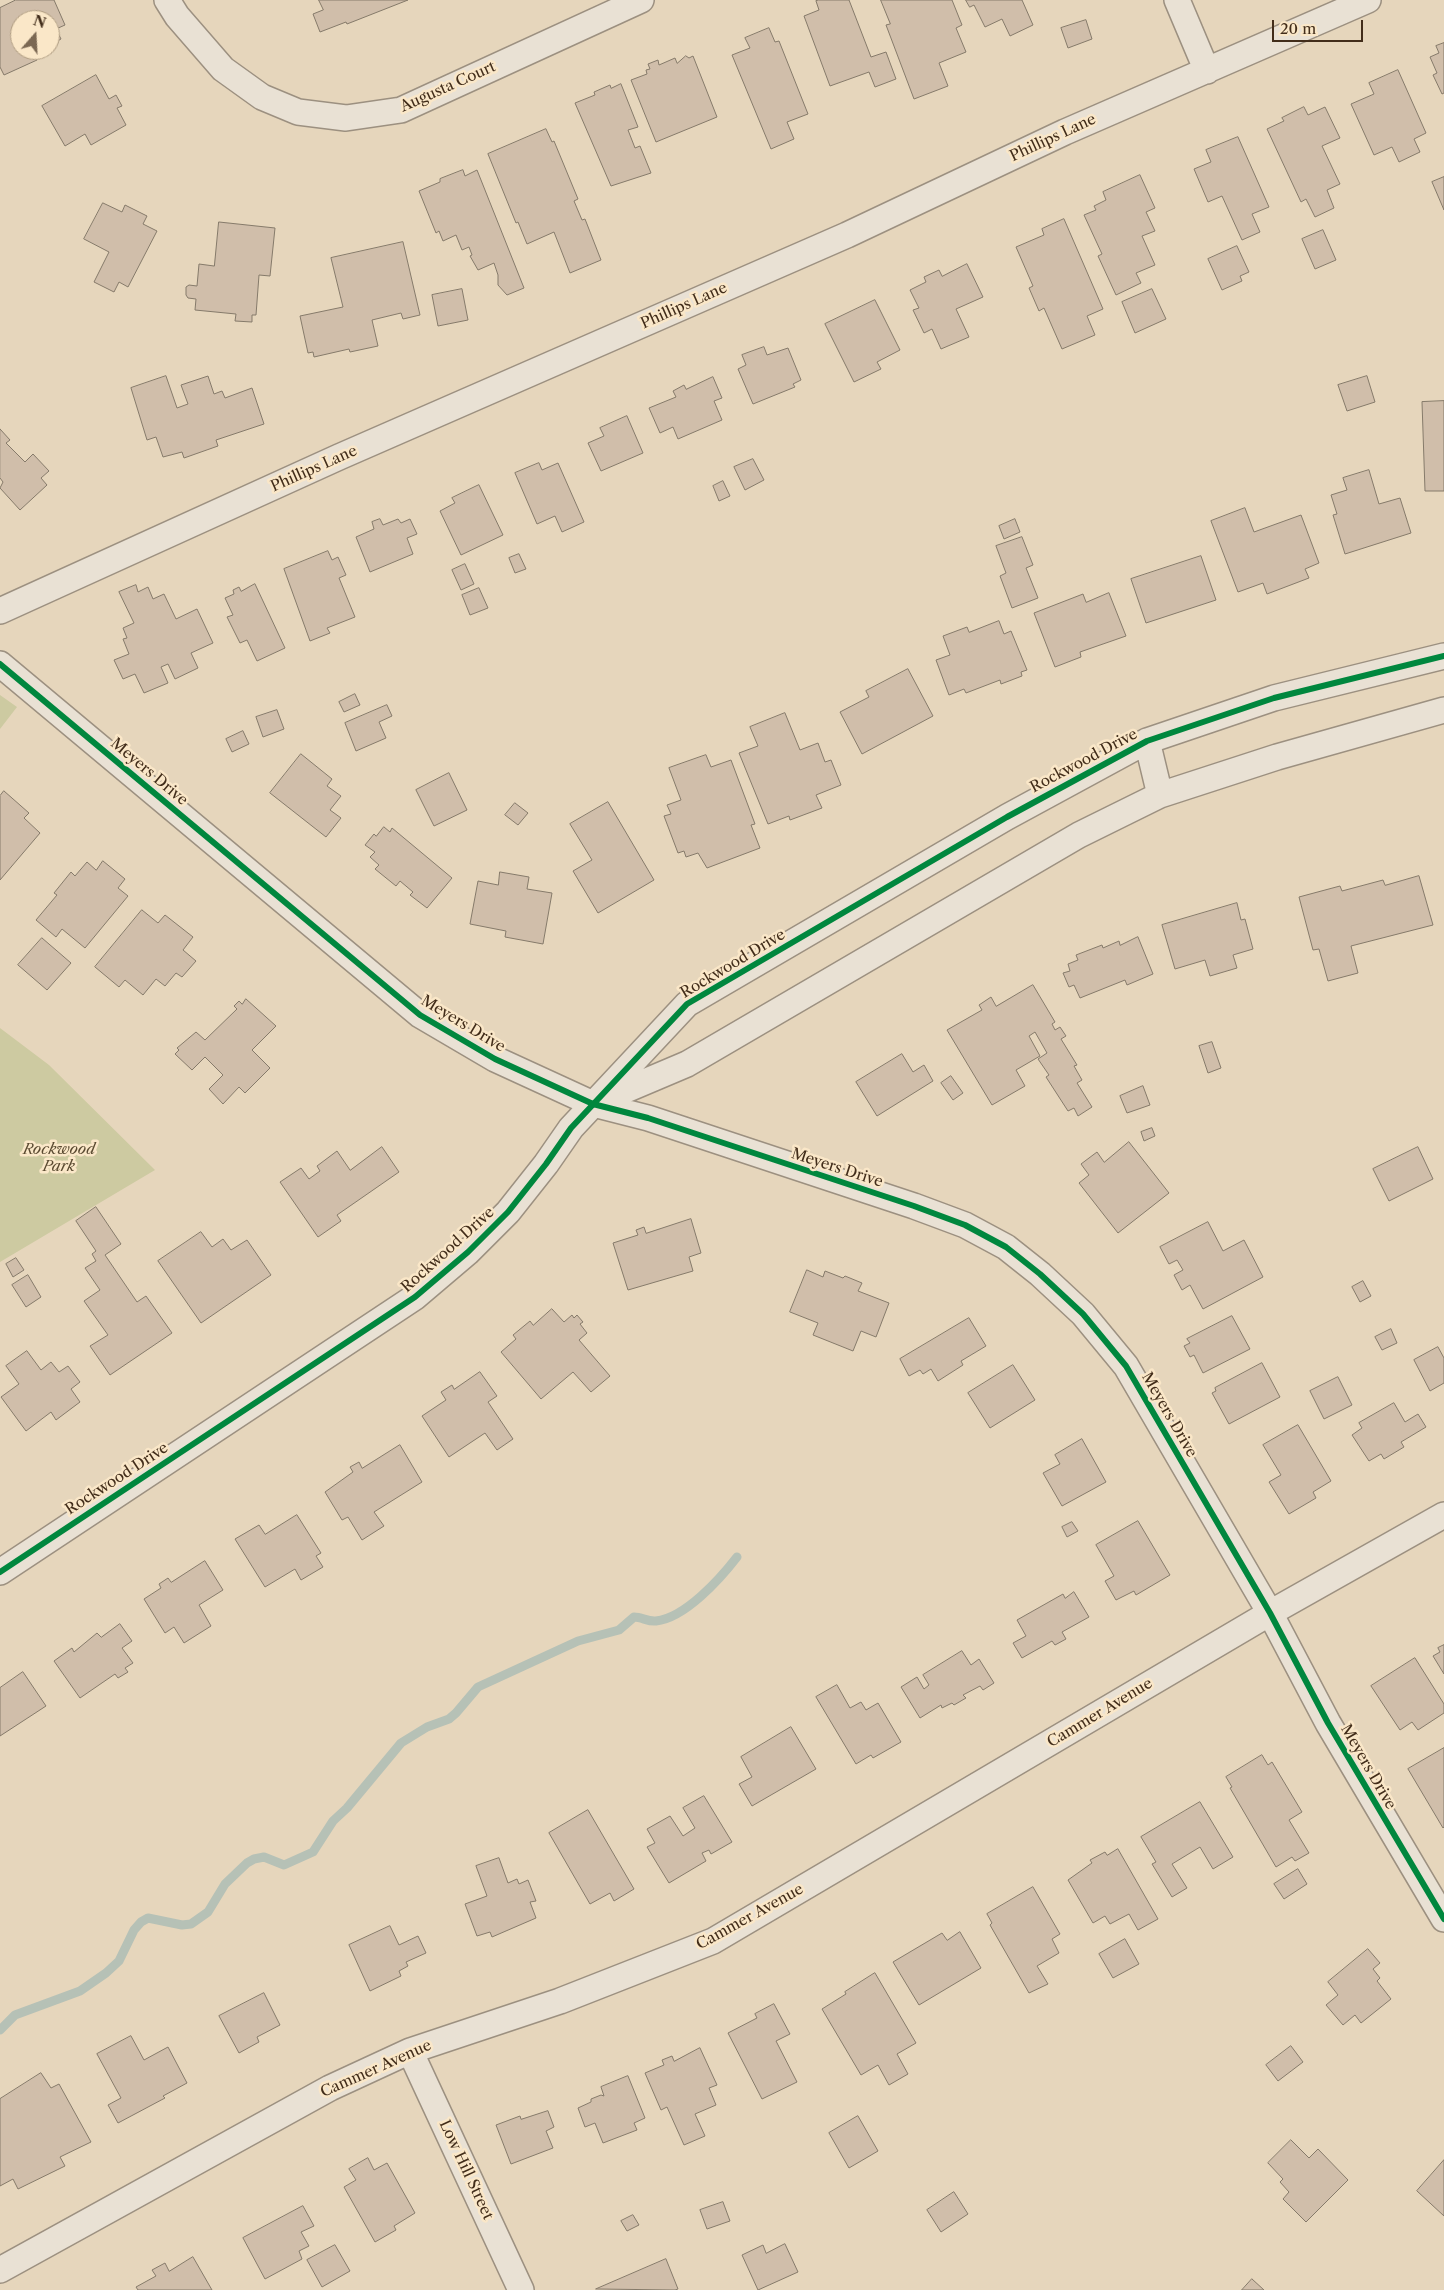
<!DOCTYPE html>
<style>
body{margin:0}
#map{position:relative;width:1444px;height:2290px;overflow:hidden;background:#e6d6bc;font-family:"Libre Caslon Text",serif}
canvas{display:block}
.north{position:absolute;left:10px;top:10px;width:50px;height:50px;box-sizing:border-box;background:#fae7c8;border:1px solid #b09d82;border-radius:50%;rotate:19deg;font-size:14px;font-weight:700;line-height:20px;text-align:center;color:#422d1a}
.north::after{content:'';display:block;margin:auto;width:18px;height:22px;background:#7b6853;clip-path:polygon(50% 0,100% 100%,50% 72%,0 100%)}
.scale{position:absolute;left:1272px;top:20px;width:91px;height:22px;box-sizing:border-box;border:2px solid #422d1a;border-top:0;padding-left:6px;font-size:15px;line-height:18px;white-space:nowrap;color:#422d1a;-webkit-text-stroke:4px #fae7c8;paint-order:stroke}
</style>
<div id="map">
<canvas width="1444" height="2290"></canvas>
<div class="north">N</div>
<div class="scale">20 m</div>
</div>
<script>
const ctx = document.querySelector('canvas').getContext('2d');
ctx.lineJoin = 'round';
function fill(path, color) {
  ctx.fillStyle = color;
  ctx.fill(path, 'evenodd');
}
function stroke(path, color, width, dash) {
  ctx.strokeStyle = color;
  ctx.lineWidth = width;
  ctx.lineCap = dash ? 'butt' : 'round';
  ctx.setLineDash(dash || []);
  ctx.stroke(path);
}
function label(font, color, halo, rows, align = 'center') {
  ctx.font = font + ' "Libre Caslon Text",serif';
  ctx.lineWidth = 5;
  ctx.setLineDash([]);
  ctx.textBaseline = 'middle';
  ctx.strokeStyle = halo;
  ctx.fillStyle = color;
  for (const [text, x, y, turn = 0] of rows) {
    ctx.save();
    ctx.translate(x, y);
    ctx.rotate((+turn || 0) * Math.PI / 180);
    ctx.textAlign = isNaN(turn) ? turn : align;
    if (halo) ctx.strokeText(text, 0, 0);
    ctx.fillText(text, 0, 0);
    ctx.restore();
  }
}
const green = new Path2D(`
 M0,695L17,707L0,729Z
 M0,1028L49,1065L155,1170L0,1262Z`);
const stream = new Path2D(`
 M0,2030L15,2015L80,1991L106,1973L119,1961L134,1930L141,1922L148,1918L182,1925L191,1924L208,1912L225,1884L247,1863L254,1859L264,1857L284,1865L313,1852L333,1821L347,1808L401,1743L427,1727L449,1719L456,1713L478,1687L578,1641L619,1630L634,1617C642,1617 648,1622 656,1621C685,1618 720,1579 737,1557`);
const building = new Path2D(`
 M16,0H54L65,25L56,29L61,39L50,45V20H20V50H39L34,52L37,60L4,75L0,67V8Z
 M319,0H408L347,24L346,22L320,32L313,14L323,10Z
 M819,0H849L871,57L886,52L896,79L875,87L869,72L830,86L804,16L819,10L816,1Z
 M881,0H952L962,25L956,28L966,52L939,63L948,86L914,99L886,25L890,24Z
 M966,0H1022L1033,25L1010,36L1002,19L985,27L974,5L970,7Z
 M1086,20L1092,39L1068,48L1061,28Z
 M769,28L775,42L779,41L808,114L787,122L794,139L771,149L732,55L750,48L745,38Z
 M1444,43V93L1442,94L1433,75L1437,73L1430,57L1439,53L1436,46Z
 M686,56L689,58L693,56L717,117L656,142L631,80L647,74L646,70L650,69L648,64L658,60L659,65L675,58L677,63Z
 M1398,70L1426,133L1414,139L1420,152L1399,162L1392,147L1374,155L1351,104L1374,94L1369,83Z
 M96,75L109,99L116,95L122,106L117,108L126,125L91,145L85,134L65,146L42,106Z
 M621,84L638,127L628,130L635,148L640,146L651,173L611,186L575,103L595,95L594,92L610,85L611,88Z
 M1304,107L1308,115L1325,107L1340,138L1322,146L1340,184L1327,190L1334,208L1315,217L1306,199L1301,202L1267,129L1284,121L1282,118Z
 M546,129L552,142L554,141L578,199L574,201L582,220L585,219L601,260L570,273L554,232L527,244L518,222L516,223L488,154Z
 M1238,137L1269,207L1252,214L1260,232L1242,240L1222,196L1208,202L1194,169L1211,162L1206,150Z
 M463,170L465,176L477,170L524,288L507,295L498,285V275L494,263L478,270L470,256L472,255L469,247L462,250L456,235L443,241L439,231L436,233L419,191L440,182V179Z
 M1140,175L1155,208L1146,212L1155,231L1142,236L1155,265L1136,273L1141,283L1116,295L1098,256L1102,254L1084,215L1096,210L1094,206L1106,200L1103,192Z
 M1444,177V210L1432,182Z
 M103,203L122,212L125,205L147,216L143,224L157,231L128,287L119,282L114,292L94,282L109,252L84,239Z
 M1064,219L1103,309L1087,316L1095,335L1062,349L1044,308L1039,311L1029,288L1033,286L1016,247L1044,235L1042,229Z
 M219,222L275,228L270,276L259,275L256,315H252V322L235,321L236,314L195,310L196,299L188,298L186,295V287L189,285L197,286L199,264L214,266Z
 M1323,230L1336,260L1315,269L1302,239Z
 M403,242L420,315L403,319L401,313L372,320L378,346L350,352L349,349L314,357L313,352L308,353L300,316L343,307L331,258Z
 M1237,246L1249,272L1240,276L1242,281L1222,290L1208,259Z
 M967,264L983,297L956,309L969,337L941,349L932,329L924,333L913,310L919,308L910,290L926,282L924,277L939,270L942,276Z
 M462,289L468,320L438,326L432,295Z
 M1152,289L1166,319L1135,333L1122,302Z
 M875,300L900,350L877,362L881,369L854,382L825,324Z
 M764,347L767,355L788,348L801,380L793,384L795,387L753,404L738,369L746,365L742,355Z
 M166,376L177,408L188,404L181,385L208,376L214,394L222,391L225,398L252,388L264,424L216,440L218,446L184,458L182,452L163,457L156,437L147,440L131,388Z
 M1367,376L1375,402L1347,411L1338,385Z
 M713,377L722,398L714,401L722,420L678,439L673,427L660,433L649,408L676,397L673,391L684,385L686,389Z
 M1444,401V491H1425L1422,402Z
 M627,416L643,453L601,471L588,443L604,436L600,428Z
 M0,429L10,440L6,443L25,462L33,454L49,471L41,478L47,485L20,510L0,488L3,482L0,478Z
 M753,459L764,480L745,490L734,467Z
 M539,463L542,470L558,463L584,522L562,532L555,516L537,524L515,473Z
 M1369,470L1379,504L1400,498L1411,533L1345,554L1333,515L1337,514L1331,495L1347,490L1343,478Z
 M723,481L730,496L719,501L713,486Z
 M479,485L503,535L461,555L440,511L455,503L452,498Z
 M1245,508L1254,532L1301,515L1319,563L1305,569L1309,578L1267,594L1263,583L1238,592L1211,521Z
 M380,519L383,525L398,519L401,523L410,519L417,534L407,538L413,554L370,572L356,537L374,529L372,522Z
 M1015,519L1020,532L1004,539L999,526Z
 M1022,537L1033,565L1026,568L1038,598L1012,608L1000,576L1006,573L996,546Z
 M328,551L332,560L338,557L346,575L339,578L355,617L327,628L330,633L310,641L284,569Z
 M519,554L526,569L515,573L509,558Z
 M1201,556L1216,600L1146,623L1131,579Z
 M465,564L474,584L461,590L452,570Z
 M255,584L285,648L257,661L247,640L240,643L227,617L233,615L225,598L234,594L233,590L239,587L241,591Z
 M136,585L138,592L148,587L153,599L164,594L176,619L197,609L213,643L191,653L198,668L175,679L168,664L161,667L168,683L144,693L135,674L123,679L114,660L129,654L123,639L127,638L123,628L134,623L119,592Z
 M479,588L488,608L470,615L462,595Z
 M1109,593L1126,636L1080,652L1081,657L1055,667L1034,613L1083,594L1086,602Z
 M999,621L1004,634L1011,631L1027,670L1021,672L1022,676L1001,684L1000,680L966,693L964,689L949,695L936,660L950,655L943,636L967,627L969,632Z
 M908,669L933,716L862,754L840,712L869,697L866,691Z
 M355,694L360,705L344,712L339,702Z
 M387,705L392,716L379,722L386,738L356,751L345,723Z
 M277,710L284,729L263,737L256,717Z
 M785,713L800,750L818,743L825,762L831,760L841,785L816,795L822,808L790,820L789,816L768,824L739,753L758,746L750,727Z
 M243,731L249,744L232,752L226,739Z
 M301,754L332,779L327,786L341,796L330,810L341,818L326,837L270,793Z
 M706,755L711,767L731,760L755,824L751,825L760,848L707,868L698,853L686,857L684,851L678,853L664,816L671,814L667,805L681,800L669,768Z
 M449,773L467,810L434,826L416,790Z
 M4,791L29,813L24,818L40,833L0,880V796Z
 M608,802L654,880L598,913L573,871L592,860L570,824Z
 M515,803L528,813L518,825L505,815Z
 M384,827L390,832L392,828L452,878L427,908L410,895L413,892L400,881L396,886L375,869L379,865L370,857L375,852L365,845L374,834L376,836Z
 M103,861L125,879L118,888L128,896L85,948L62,929L56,937L36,920L57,895L54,893L71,872L75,876L87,862L96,870Z
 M500,872L529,877L527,889L552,893L543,944L505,937L506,931L470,924L478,881L498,885Z
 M1419,876L1433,925L1351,946L1358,973L1328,981L1319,949L1313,950L1299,897L1340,886L1342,891L1383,880L1385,885Z
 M1237,903L1241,920L1245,919L1253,949L1233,955L1237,968L1210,976L1205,960L1175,969L1162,925Z
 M142,910L158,923L165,915L193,937L183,950L196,961L182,977L176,973L165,986L156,979L143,995L125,980L119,987L95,967Z
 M1138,937L1153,974L1127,985L1125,980L1080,998L1074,985L1069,987L1063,973L1070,971L1068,964L1078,960L1076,955L1102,945L1103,948L1119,941L1120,945Z
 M42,938L71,963L47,990L18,965Z
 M1033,985L1055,1022L1052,1024L1055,1030L1060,1027L1066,1036L1061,1039L1077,1065L1074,1066L1082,1080L1077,1083L1092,1107L1078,1116L1074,1108L1068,1111L1046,1077L1049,1075L1038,1059L1047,1053L1035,1032L1029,1036L1040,1056L1016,1070L1025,1086L992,1105L947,1030L982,1010L979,1005L991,997L996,1006Z
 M246,999L276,1026L252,1050L270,1068L245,1093L239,1087L223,1104L209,1089L223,1075L205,1057L192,1070L175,1054L179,1050L177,1048L196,1032L205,1040L237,1009L234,1006L239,1001L242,1004Z
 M1212,1042L1221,1068L1208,1073L1199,1046Z
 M902,1054L913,1072L924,1065L933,1081L877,1116L856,1082Z
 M951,1076L963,1093L953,1100L941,1083Z
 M1143,1086L1150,1105L1127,1113L1120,1096Z
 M1152,1128L1155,1136L1144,1141L1141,1132Z
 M1129,1142L1169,1193L1118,1233L1079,1183L1089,1175L1081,1164L1097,1152L1104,1162Z
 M382,1147L399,1172L337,1215L341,1221L318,1237L280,1182L301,1168L309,1179L320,1171L317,1166L337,1151L350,1170Z
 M1418,1147L1433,1179L1389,1201L1373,1169Z
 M96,1207L121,1244L105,1255L137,1302L146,1296L172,1333L110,1375L90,1346L108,1335L84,1301L100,1290L85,1268L96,1261L92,1254L96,1251L76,1221Z
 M691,1219L701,1253L689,1257L693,1271L628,1290L613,1243L638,1235L636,1230L644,1227L646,1233Z
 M1208,1222L1223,1251L1244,1240L1263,1277L1203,1309L1190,1285L1182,1290L1174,1275L1183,1270L1177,1260L1169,1264L1160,1247Z
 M201,1232L212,1247L223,1239L231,1250L247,1240L271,1275L201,1323L158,1261Z
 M16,1258L24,1270L13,1277L6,1264Z
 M807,1270L823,1277L825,1271L843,1278L845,1276L862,1283L858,1291L889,1303L876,1337L861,1331L853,1351L813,1335L818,1323L790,1312Z
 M28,1275L41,1297L26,1307L12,1285Z
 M1363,1281L1371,1296L1360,1302L1352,1287Z
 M552,1309L564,1322L572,1315L574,1318L577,1315L583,1322L580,1324L587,1333L579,1340L610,1376L591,1392L573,1372L541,1399L501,1352L516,1339L513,1335L530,1321L533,1325Z
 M1232,1316L1250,1349L1203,1373L1194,1355L1190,1357L1184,1346L1190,1343L1187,1339Z
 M969,1318L986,1346L961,1361L963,1365L938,1381L931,1369L923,1374L920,1370L909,1376L900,1359Z
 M1391,1329L1397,1343L1382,1350L1375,1337Z
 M1438,1347L1444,1358V1383L1430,1391L1414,1360Z
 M27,1351L41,1370L51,1362L59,1372L68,1366L80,1382L71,1389L80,1402L56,1420L51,1412L26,1431L1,1397L19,1384L6,1366Z
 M1262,1363L1280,1397L1229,1424L1212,1393L1216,1391L1215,1388Z
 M1013,1365L1035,1400L990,1428L968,1393Z
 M480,1372L497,1396L488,1402L513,1439L497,1450L485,1433L449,1457L422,1416L446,1400L441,1392L452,1385L454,1389Z
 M1338,1377L1352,1405L1324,1419L1310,1391Z
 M1394,1403L1405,1422L1418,1414L1426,1427L1401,1442L1404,1447L1384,1459L1381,1454L1369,1461L1352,1435L1362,1428L1359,1423Z
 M1298,1425L1331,1481L1313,1492L1316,1498L1289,1514L1269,1482L1281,1475L1263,1445Z
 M1082,1439L1106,1482L1062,1506L1043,1473L1060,1464L1055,1455Z
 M400,1445L422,1482L374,1512L384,1526L362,1540L348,1517L342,1520L325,1492L353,1472L350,1467L359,1462L362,1468Z
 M297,1515L321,1553L316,1556L323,1567L301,1580L295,1569L265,1587L235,1539L259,1525L265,1534Z
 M1138,1521L1170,1575L1136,1595L1134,1591L1116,1600L1105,1581L1114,1576L1096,1545Z
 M1072,1522L1078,1531L1067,1537L1062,1527Z
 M205,1561L223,1590L199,1605L211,1626L184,1643L174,1627L165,1633L144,1599L161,1588L159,1584L168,1578L171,1582Z
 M1074,1592L1089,1617L1062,1632L1066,1639L1055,1645L1052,1641L1022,1658L1013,1643L1026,1636L1017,1620L1063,1594L1065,1598Z
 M120,1624L132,1641L122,1648L133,1663L125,1668L128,1672L118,1678L115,1674L80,1698L54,1661L72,1648L74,1652L97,1633L101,1637Z
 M1444,1645V1674L1433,1656L1440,1652L1438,1648Z
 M962,1651L971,1665L979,1659L994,1683L983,1690L980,1686L963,1695L966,1698L954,1705L952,1703L942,1708L941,1705L920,1718L901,1687L917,1677L924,1689L929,1685L923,1675Z
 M1415,1658L1444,1704V1713L1418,1730L1412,1722L1400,1730L1371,1686Z
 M23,1672L46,1706L0,1736V1688Z
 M837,1685L850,1708L861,1702L866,1710L878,1703L901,1742L873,1758L871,1755L856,1764L816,1697Z
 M791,1727L816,1769L752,1806L739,1784L752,1777L741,1757Z
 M1444,1748V1827L1443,1828L1408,1769Z
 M1262,1755L1268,1765L1272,1762L1302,1812L1289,1820L1309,1853L1295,1861L1292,1857L1276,1867L1230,1788L1232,1787L1226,1777Z
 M704,1796L732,1842L711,1854L709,1850L702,1853L706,1861L669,1883L647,1847L655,1843L647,1829L670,1816L683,1836L695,1828L683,1808Z
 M1200,1802L1233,1857L1213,1869L1200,1847L1172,1864L1187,1888L1172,1897L1152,1864L1156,1862L1141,1837Z
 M588,1810L634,1889L614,1901L610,1893L590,1904L549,1833Z
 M1118,1849L1158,1919L1138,1930L1129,1914L1110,1924L1105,1916L1093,1923L1068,1880L1092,1863L1090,1860L1105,1852L1107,1855Z
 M499,1858L508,1883L517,1879L519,1884L528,1880L536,1901L530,1902L536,1918L492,1937L490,1932L477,1936L465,1904L487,1896L476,1866Z
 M1298,1869L1307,1884L1284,1899L1274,1884Z
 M1033,1887L1060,1934L1052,1939L1059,1953L1037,1966L1048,1984L1029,1993L990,1925L992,1923L987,1914Z
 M390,1926L399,1945L418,1936L426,1953L406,1962L408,1966L399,1971L401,1976L370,1991L349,1945Z
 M960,1932L981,1968L919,2005L893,1962L942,1933L947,1940Z
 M1125,1939L1139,1964L1113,1978L1099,1954Z
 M1368,1949L1380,1963L1373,1969L1380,1978L1377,1981L1391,1999L1361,2023L1355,2015L1343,2025L1326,2005L1338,1995L1328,1982Z
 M875,1973L916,2043L897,2054L908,2074L889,2085L878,2065L861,2075L822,2009L846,1994L845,1992Z
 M264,1993L280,2025L257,2037L259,2042L239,2053L219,2016Z
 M774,2004L790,2034L776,2041L797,2082L762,2099L728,2033L757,2018L755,2014Z
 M131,2036L144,2060L168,2047L187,2083L163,2096L165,2098L118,2123L108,2105L121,2098L97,2054Z
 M1291,2046L1303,2062L1278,2081L1266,2065Z
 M700,2048L717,2085L709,2088L716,2105L695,2114L705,2136L684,2145L667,2107L661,2110L645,2073L664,2065L662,2060L672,2056L674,2061Z
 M41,2073L51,2088L59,2084L91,2142L60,2157L65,2166L18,2189L13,2179L0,2186V2099Z
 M628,2076L645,2118L634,2123L637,2130L603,2143L595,2123L585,2127L578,2108L591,2102V2099L601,2095L604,2096L601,2087Z
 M548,2111L554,2127L546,2131L553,2148L511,2164L496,2125L520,2116L521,2119Z
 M858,2116L878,2151L849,2168L829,2133Z
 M1291,2140L1309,2158L1318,2149L1348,2180L1306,2222L1283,2199L1289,2192L1280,2182L1283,2179L1268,2163Z
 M368,2158L374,2170L387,2163L415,2213L394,2226L396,2230L375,2242L344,2187L356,2180L349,2169Z
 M1444,2160V2216L1417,2191Z
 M954,2192L968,2214L941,2232L927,2210Z
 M723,2202L730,2221L707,2229L700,2210Z
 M303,2206L314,2226L301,2232L309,2246L299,2251L302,2259L265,2279L243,2238Z
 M633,2215L639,2225L627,2231L621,2221Z
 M785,2244L798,2272L758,2290L742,2255L763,2245L766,2253Z
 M335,2245L350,2271L322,2287L307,2260Z
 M193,2257L212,2290H138L136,2287L156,2276L152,2270L165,2263L169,2271Z
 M666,2259L678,2289L675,2290L596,2289Z
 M1252,2279L1264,2290H1242Z`);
const street = new Path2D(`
 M167,0L177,16L223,69L262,97L298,112L346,118L401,110L641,0
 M1177,0L1207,71
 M0,611L339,457L847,235L1065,132L1368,0
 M0,664L420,1015L495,1059L593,1104L648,1118L914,1206L965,1225L1006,1247L1040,1274L1083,1314L1126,1366L1270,1613L1328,1723L1444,1919
 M1147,741L1160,795
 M602,1100L687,1064L1079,835L1160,795L1277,757L1444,710
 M0,1572L415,1297L468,1252L508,1212L546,1164L571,1128L687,1004L1007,817L1147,741L1274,698L1444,656
 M410,2051L521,2290
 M0,2270L330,2088L410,2051L560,2001L713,1941L1270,1613L1444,1515`);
const cycleway = new Path2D(`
 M0,664L420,1015L495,1059L593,1104L648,1118L914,1206L965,1225L1006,1247L1040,1274L1083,1314L1126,1366L1270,1613L1328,1723L1444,1919
 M0,1572L415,1297L468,1252L508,1212L546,1164L571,1128L687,1004L1007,817L1147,741L1274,698L1444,656`);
const streetNames = [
 ["Augusta Court",448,87,-24],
 ["Phillips Lane",1053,138,-25],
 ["Phillips Lane",684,306,-24],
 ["Phillips Lane",314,469,-24],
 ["Rockwood Drive",1084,761,-28],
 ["Meyers Drive",149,772,40],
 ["Rockwood Drive",733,964,-31],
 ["Meyers Drive",463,1024,31],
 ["Meyers Drive",837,1168,18],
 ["Rockwood Drive",448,1250,-42],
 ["Meyers Drive",1169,1415,60],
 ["Rockwood Drive",117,1479,-33],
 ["Cammer Avenue",1100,1713,-31],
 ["Meyers Drive",1368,1767,60],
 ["Cammer Avenue",750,1917,-29],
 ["Cammer Avenue",376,2069,-24],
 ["Low Hill Street",466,2170,65]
];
const parkNames = [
 ["Rockwood",59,1150],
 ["Park",59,1167]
];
fill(green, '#cdcaa1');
stroke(stream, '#b6c1b6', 9);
fill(building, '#d0beaa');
stroke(building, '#857a6a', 1);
stroke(street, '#9c9080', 28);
stroke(street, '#e9e1d4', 25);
stroke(cycleway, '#00873e', 6);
label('15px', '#422d1a', '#fae7c8', streetNames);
label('italic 15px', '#5a4a31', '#fae7c8', parkNames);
</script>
